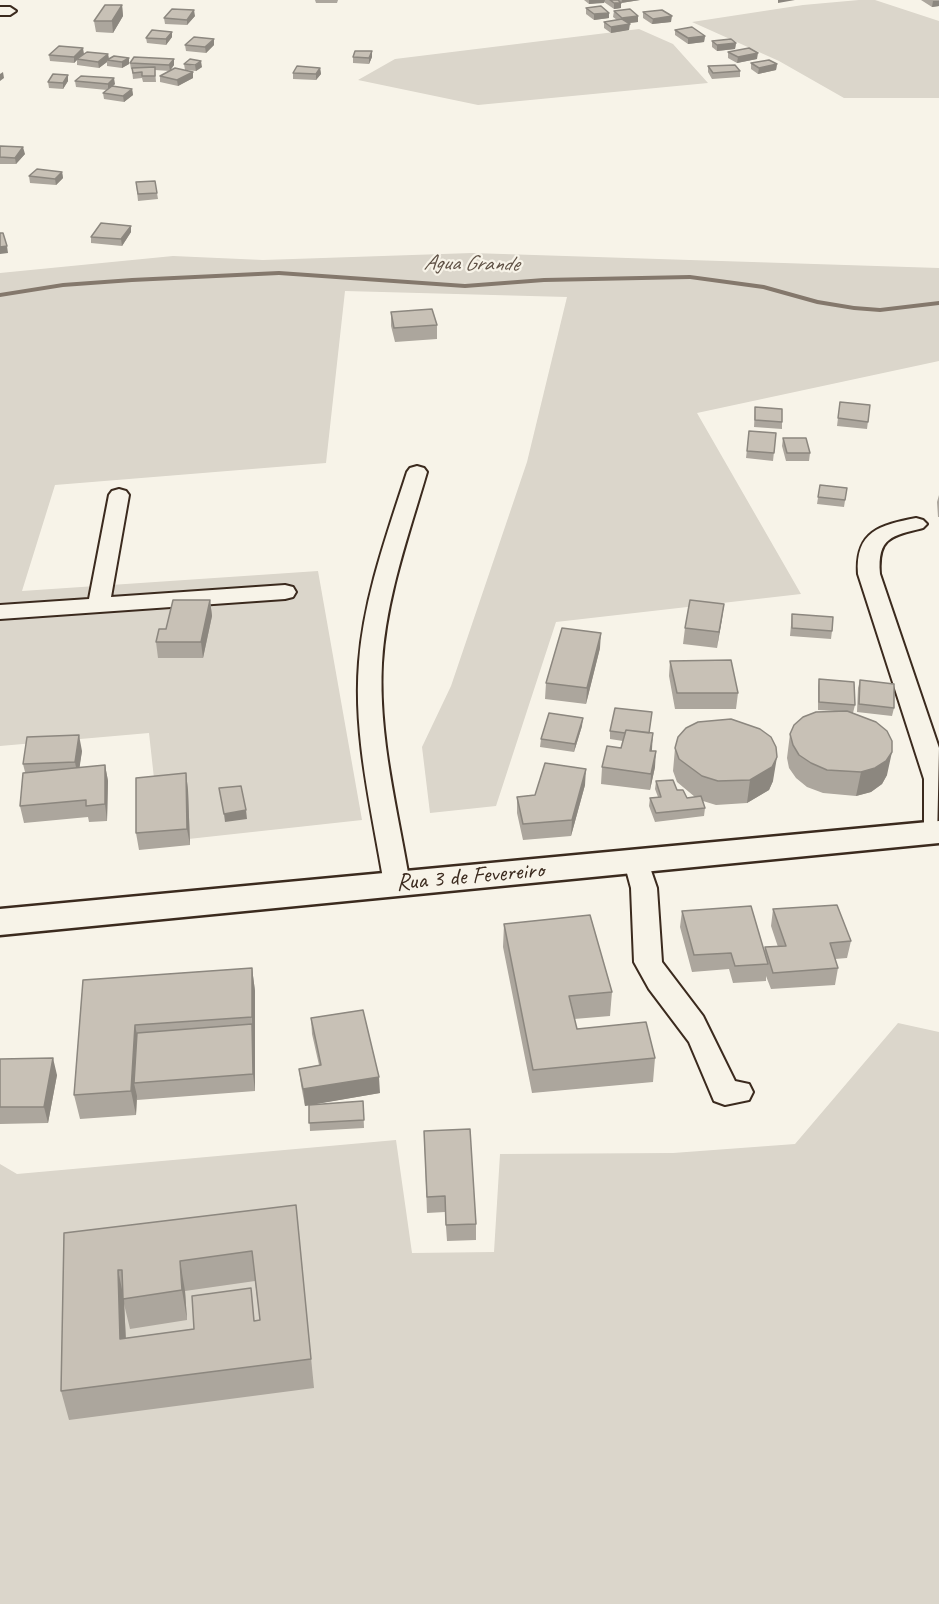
<!DOCTYPE html>
<style>
body{margin:0}
canvas{display:block;background:#f7f3e8}
</style>
<canvas width="939" height="1604"></canvas>
<script>
const ctx = document.querySelector('canvas').getContext('2d');
ctx.lineJoin = 'round';
function fill(path, color) {
  ctx.fillStyle = color;
  ctx.fill(path, 'evenodd');
}
function stroke(path, color, width, dash) {
  ctx.strokeStyle = color;
  ctx.lineWidth = width;
  ctx.lineCap = dash ? 'butt' : 'round';
  ctx.setLineDash(dash || []);
  ctx.stroke(path);
}
function label(font, color, halo, rows, align = 'center') {
  ctx.font = font + ' Caveat,sans-serif';
  ctx.lineWidth = 4.5;
  ctx.setLineDash([]);
  ctx.textBaseline = 'middle';
  ctx.strokeStyle = halo;
  ctx.fillStyle = color;
  for (const [text, x, y, turn = 0] of rows) {
    ctx.save();
    ctx.translate(x, y);
    ctx.rotate((+turn || 0) * Math.PI / 180);
    ctx.textAlign = isNaN(turn) ? turn : align;
    if (halo) ctx.strokeText(text, 0, 0);
    ctx.fillText(text, 0, 0);
    ctx.restore();
  }
}
const green = new Path2D(`
 M859,0H875L939,21V98H844L779,61L692,22L803,5Z
 M639,29L673,44L708,83L478,105L358,80L395,59Z
 M472,253L939,268V361L697,413L801,594L556,622L496,806L430,813L422,747L451,686L527,462L567,297L345,291L326,463L55,485L22,591L318,571L362,820L161,842L149,733L0,746V273L173,256L263,260Z
 M898,1023L939,1032V1604H0V1164L17,1174L396,1140L412,1253L494,1252L500,1154L673,1153L795,1144Z`);
const stream = new Path2D(`
 M279,271L465,284L544,278L690,275L764,285L818,300L854,306L880,308L939,301V305L880,312L854,310L817,304L763,289L690,279L544,282L465,288L279,275L132,282L63,287L0,297V293L63,283L132,278Z`);
const minor = new Path2D(`
 M0,7H10L16,11L10,15H0Z
 M417,466L424,468L427,472C409,534 386,597 382,663C378,737 398,811 410,884L406,891L397,893L388,891L384,884C372,811 353,736 359,662C364,597 387,534 407,472L410,468Z
 M119,489L126,491L129,495L111,597L285,585L293,587L296,592L293,597L285,599L0,619V605L89,599L109,495L112,491Z
 M916,518L923,520L927,524L923,528C892,536 877,537 880,574L939,748L937,841L928,838L924,832V779L858,574C855,531 880,525 916,518Z
 M637,853L646,856L657,888L662,962L703,1016L735,1081L749,1084L753,1092L749,1100L725,1105L714,1101L689,1042L649,989L634,962L631,888L624,862L628,856Z`);
const primary = new Path2D(`
 M939,821V843L0,935V909Z`);
const wall = new Path2D(`
 M315,0H338L337,3H316Z
 M584,0H640L621,3V8L614,9L604,2L589,4Z
 M921,0H939V6L932,7Z
 M122,5L123,16L113,33L96,32L94,21Z
 M586,8L609,13V18L594,20L586,14Z
 M614,11L638,22L628,23L629,30L611,33L604,28V22L617,20L613,17Z
 M643,12L671,22L652,24L643,18Z
 M195,16L187,25L165,24L164,18Z
 M675,30L705,36L704,42L688,44L675,35Z
 M172,32V37L166,45L147,43L146,38Z
 M712,41L736,43L735,49L717,51L712,47Z
 M185,45H214L206,53L186,51Z
 M728,52L757,59L737,63L728,58Z
 M84,54H108L109,59L129,58V64L122,68L107,66V62L99,68L77,65V60L74,63L50,61L49,55Z
 M353,57H372L369,64L353,63Z
 M174,59V65L170,70L193,78L178,86L160,82V76L170,71L155,70L156,82H143L142,78L133,79L132,69H131L130,63Z
 M751,63L777,64L776,70L758,74L751,69Z
 M184,64L202,67L196,71L185,70Z
 M708,66L740,71V77L712,79L708,72Z
 M320,68L321,74L316,80L293,79V73Z
 M68,81L63,89L49,88L48,82Z
 M75,81L115,84L112,87L132,89L133,95L124,102L104,99L103,93L107,90L76,87Z
 M0,146L25,154L16,164H0Z
 M62,172L63,178L56,185L30,183L29,176Z
 M155,181L158,199L138,201L136,182Z
 M131,226V232L122,246L91,243V237Z
 M391,312L437,325V339L395,342L391,326Z
 M840,402L870,405L867,429L837,426Z
 M755,407L782,422V429L754,427Z
 M749,431L776,433L773,461L746,458Z
 M783,438L810,453L809,461H786L782,446Z
 M820,485L847,488L844,507L817,504Z
 M939,495V517H938L937,502Z
 M210,600L212,616L203,658H158L156,642L166,629Z
 M724,604L717,648L683,644L685,628Z
 M792,614L832,631L831,639L790,636Z
 M600,648L586,704L545,699L546,683Z
 M670,661L738,693L736,709H675L669,676Z
 M819,679L855,705L853,713L887,775L882,784L871,792L856,796L823,793L807,787L796,778L789,768L787,758L790,734L835,711L818,710V687Z
 M860,680L894,708L892,716L857,712L858,688Z
 M652,712L649,733L655,767L650,790L601,784L602,767L621,748L623,741L610,739V731Z
 M582,726L574,752L540,747L541,739Z
 M675,748L773,781L769,790L747,803L716,805L703,801L705,808L704,816L655,822L649,806L650,798L658,797L655,789L656,781L677,790L687,798L695,797L677,782L673,771Z
 M82,751L79,768L105,765L108,781L107,821L89,822L88,817L24,823L20,806L25,772L23,764Z
 M186,773L188,790L190,845L139,850L136,833Z
 M585,785L571,836L523,840L517,813V797L535,795Z
 M773,909L851,941L847,958L835,959L838,968L835,985L771,989L766,976V981L733,983L729,969L692,972L680,927L682,911L764,952L765,947H778L771,926Z
 M504,924L612,992L610,1016L574,1019L577,1029L655,1058L653,1082L532,1093L503,947Z
 M252,968L255,991V1091L137,1100V1096L136,1115L80,1119L74,1095L83,980Z
 M311,1018L380,1093L309,1105L363,1101L364,1128L310,1131L309,1105L305,1106L301,1085L299,1069L319,1065L312,1034Z
 M0,1059L57,1075L48,1123L0,1124Z
 M424,1131L476,1224V1240L447,1241L445,1212L427,1213Z
 M296,1205L314,1388L69,1420L61,1391L64,1233ZM255,1281L260,1320L126,1338L124,1304L130,1329L187,1320L185,1291Z`);
const shadedWall = new Path2D(`
 M589,0H605L604,3L589,4Z
 M622,0H640L621,3Z
 M778,0H795L778,3Z
 M933,1H939V6L932,7Z
 M614,3H621V8L614,9Z
 M122,5L123,16L113,33L112,21Z
 M194,10L195,16L187,25V20Z
 M609,13V18L594,20V14Z
 M638,16V22L621,24L622,18Z
 M672,16L671,22L652,24L653,19Z
 M630,24L629,30L611,33V27Z
 M172,32V37L166,45V39Z
 M705,36L704,42L688,44V38Z
 M214,39V45L206,53L205,47Z
 M736,43L735,49L717,51V45Z
 M83,48L84,54L77,59V60L74,63V57Z
 M372,51V57L369,64V58Z
 M758,53L757,59L737,63L738,57Z
 M108,54L109,60H107V62L99,68L98,62Z
 M129,58V64L122,68V62Z
 M174,59V65L170,71L169,65Z
 M201,61L202,67L196,71L195,65Z
 M777,64L776,70L758,74L759,68Z
 M320,68L321,74L316,80V74Z
 M3,72L4,78L0,81V74Z
 M193,72V78L178,86L177,80Z
 M68,75V81L63,89V83Z
 M114,78L115,84L108,90V84Z
 M132,89L133,95L124,102L123,96Z
 M23,147L25,154L16,164L15,158Z
 M62,172L63,178L56,185L55,179Z
 M131,226V232L122,246L121,239Z
 M7,246L8,253L0,254V247Z
 M210,600L212,616L203,658L201,642Z
 M724,604L722,619L717,648L719,632Z
 M601,633L600,648L586,704L587,688Z
 M583,718L582,726L574,752L575,744Z
 M653,733L652,749L648,767L650,751Z
 M79,735L82,751L78,778L75,762Z
 M656,751L655,767L650,790L651,774Z
 M892,752L887,775L882,784L871,792L856,796L861,772Z
 M777,757L773,781L769,790L747,803L750,780Z
 M105,765L108,781L107,821L105,804Z
 M586,769L585,785L571,836L572,820Z
 M186,773L188,790L190,845L187,829Z
 M246,810L247,819L225,822L224,814Z
 M252,968L255,991V1091L253,1074L252,1017Z
 M135,1025L140,1049L134,1083L137,1096L136,1115L131,1091Z
 M53,1058L57,1075L48,1123L44,1107Z
 M379,1077L380,1093L305,1106L303,1089Z
 M180,1261L185,1291L187,1320L182,1290Z
 M118,1270L124,1299L127,1369L120,1339Z`);
const building = new Path2D(`
 M610,0H618L621,3H614Z
 M105,5H122L112,21H94Z
 M601,6L609,13L594,14L586,8Z
 M172,9L194,10L187,20L164,18Z
 M630,9L638,16L622,18L614,11Z
 M662,10L672,16L653,19L643,12Z
 M622,19L630,24L611,27L604,22Z
 M692,27L705,36L688,38L675,30Z
 M152,30L172,32L166,39L146,38Z
 M194,37L214,39L205,47L185,45Z
 M731,39L736,43L717,45L712,41Z
 M59,46L83,48L74,57L49,55Z
 M749,48L758,53L738,57L728,52Z
 M355,51H372L369,58L353,57Z
 M87,52L108,54L98,62L77,59Z
 M114,56L129,58L122,62L107,60Z
 M134,57L174,59L169,65L130,63Z
 M190,59L201,61L195,65L184,64Z
 M769,60L777,64L759,68L751,63Z
 M735,65L740,71L713,73L708,66Z
 M297,66L320,68L316,74L293,73Z
 M155,67V76H142V72L133,73L132,68Z
 M175,68L193,72L177,80L160,76Z
 M53,74L68,75L63,83L48,82Z
 M81,76L114,78L108,84L75,81Z
 M112,86L132,89L123,96L103,93Z
 M0,146L23,147L15,158L0,157Z
 M37,169L62,172L55,179L29,176Z
 M155,181L157,193L138,194L136,182Z
 M101,223L131,226L121,239L91,237Z
 M0,233H3L7,246L0,247Z
 M432,309L437,325L394,328L391,312Z
 M840,402L870,405L868,422L838,418Z
 M755,407L782,409V422L755,420Z
 M749,431L776,433L774,453L747,451Z
 M783,438H806L810,453H787Z
 M820,485L847,488L845,500L818,497Z
 M173,600H210L201,642H156L159,629H166Z
 M690,600L724,604L719,632L685,628Z
 M792,614L833,617L832,631L792,628Z
 M562,628L601,633L587,688L546,683Z
 M731,660L738,693H677L670,661Z
 M819,679L854,682L855,705L819,702Z
 M860,680L894,684V708L859,704Z
 M615,708L652,712L649,733L626,730L625,733L610,731Z
 M847,711L876,722L887,731L892,741V752L886,761L875,768L861,772L827,770L811,763L799,755L793,745L790,734L794,725L803,717L816,712Z
 M549,713L583,718L575,744L541,739Z
 M731,719L760,729L771,737L776,747L777,757L772,767L750,780L718,781L702,776L679,759L675,748L678,737L686,728L698,722Z
 M626,730L653,733L650,751H656L651,774L602,767L607,746L621,748Z
 M79,735L75,762L23,764L27,737Z
 M545,763L586,769L572,820L523,824L517,797L535,795Z
 M105,765V804L86,806V800L20,806L23,773Z
 M186,773L187,829L136,833V778Z
 M673,780L677,790H683L687,798L701,796L705,808L656,813L650,798L661,797L656,781Z
 M241,786L246,810L224,814L219,788Z
 M837,905L851,941L830,943L838,968L773,973L765,947L786,946L773,909Z
 M751,906L768,964L735,966L731,953L694,955L682,911Z
 M590,915L612,992L569,996L577,1029L646,1022L655,1058L533,1070L504,924Z
 M252,968V1017L135,1025L131,1091L74,1095L83,980Z
 M363,1010L379,1077L303,1089L299,1069L321,1065L311,1018Z
 M252,1024L253,1074L134,1083L137,1033Z
 M53,1058L44,1107H0V1059Z
 M363,1101L364,1120L309,1123V1105Z
 M470,1129L476,1224L446,1225L445,1196L427,1197L424,1131Z
 M296,1205L311,1359L61,1391L64,1233ZM252,1251L260,1320L254,1321L251,1288L192,1296L194,1329L120,1339L118,1270H122L123,1299L182,1290L180,1261Z`);
const farWaternames = [
 ["Agua Grande",471,264,1]
];
const streetNames = [
 ["Rua 3 de Fevereiro",470,877,-5]
];
fill(green, '#dbd6cb');
fill(stream, '#84786c');
stroke(minor, '#3b2a1e', 4);
stroke(primary, '#3b2a1e', 5);
fill(minor, '#f7f3e8');
fill(primary, '#f7f3e8');
fill(wall, '#aca69d');
fill(shadedWall, '#8c877f');
fill(building, '#c8c1b6');
stroke(building, '#8c877f', 1.5);
label('italic 22px', '#5f5145', '#f7f3e8', farWaternames);
label('24px', '#3b2a1e', '#f7f3e8', streetNames);
</script>
